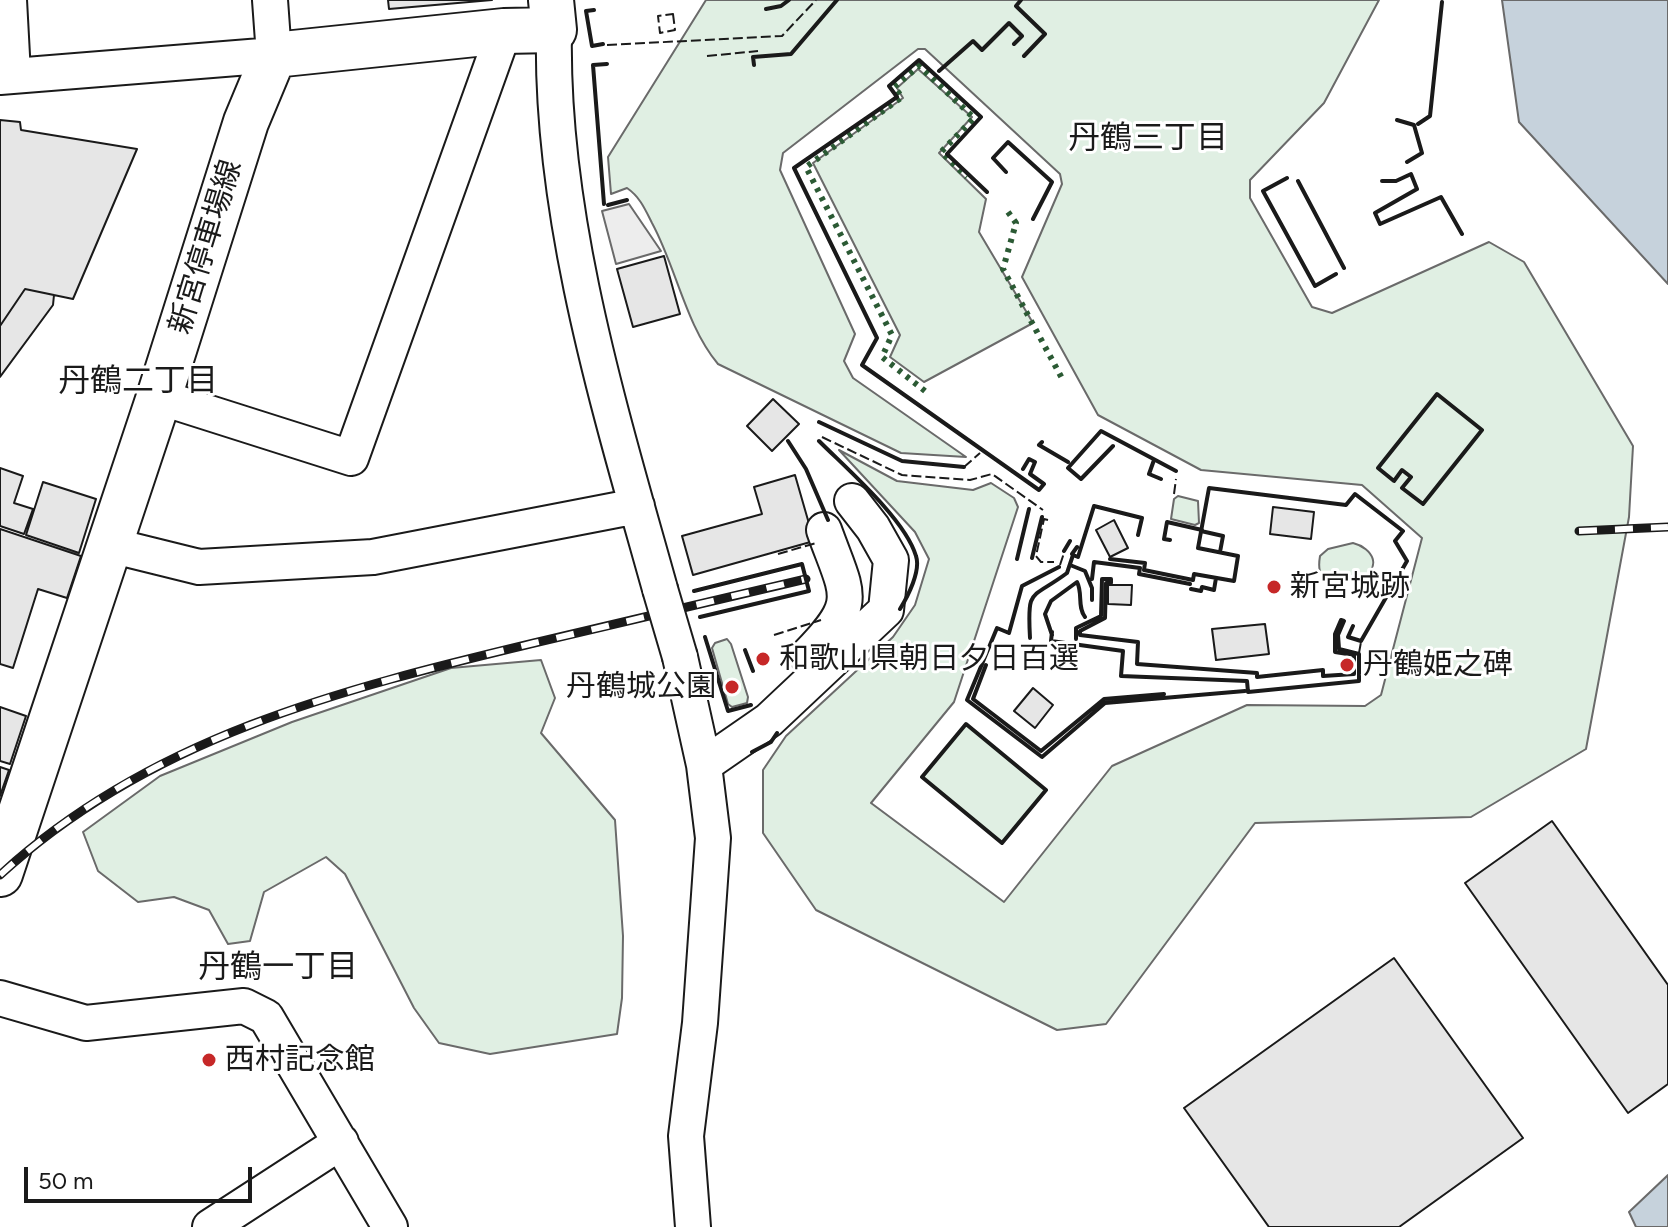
<!DOCTYPE html>
<meta charset="utf-8">
<style>
body{margin:0}
#map{position:relative;width:1668px;height:1227px;overflow:hidden;background:#fff;font-family:Figtree,sans-serif}
canvas{display:block}
.scale{position:absolute;left:24px;top:1167px;width:228px;height:36px;box-sizing:border-box;border:4px solid #1a1a1a;border-top:0;padding-left:10px;font-size:24px;line-height:28px;white-space:nowrap;color:#1a1a1a;-webkit-text-stroke:6px #fff;paint-order:stroke}
</style>
<div id="map">
<canvas width="1668" height="1227"></canvas>
<div class="scale">50 m</div>
</div>
<script>
const ctx = document.querySelector('canvas').getContext('2d');
ctx.lineJoin = 'round';
function fill(path, color) {
  ctx.fillStyle = color;
  ctx.fill(path, 'evenodd');
}
function stroke(path, color, width, dash) {
  ctx.strokeStyle = color;
  ctx.lineWidth = width;
  ctx.lineCap = dash ? 'butt' : 'round';
  ctx.setLineDash(dash || []);
  ctx.stroke(path);
}
function label(font, color, halo, rows, align = 'center') {
  ctx.font = font + ' Figtree,"Noto Sans JP",sans-serif';
  ctx.lineWidth = 6;
  ctx.setLineDash([]);
  ctx.textBaseline = 'middle';
  ctx.strokeStyle = halo;
  ctx.fillStyle = color;
  for (const [text, x, y, turn = 0] of rows) {
    ctx.save();
    ctx.translate(x, y);
    ctx.rotate((+turn || 0) * Math.PI / 180);
    ctx.textAlign = isNaN(turn) ? turn : align;
    if (halo) ctx.strokeText(text, 0, 0);
    ctx.fillText(text, 0, 0);
    ctx.restore();
  }
}
const green = new Path2D(`
 M706,0H1379L1324,103L1250,180V198L1312,307L1332,313L1489,242L1524,262L1633,446L1629,517L1586,749L1471,817L1255,823L1106,1024L1057,1030L816,910L763,833V770L786,736L893,637L915,605L929,559L915,532L839,450L897,481L973,490L991,483L1014,498L1018,507L954,702L871,803L1004,902L1112,766L1247,705L1365,706L1381,695L1422,538L1362,485L1201,470L1098,415L1022,277L1062,184L1060,174L925,49H918L783,153L780,170L855,334L844,361L853,378L966,457L901,453L718,364C686,326 676,267 652,223C645,209 640,197 627,188L611,194L608,157Z
 M918,69L972,117L939,153L986,199L979,232L1033,323L924,382L890,357L900,335L813,163L903,98L897,88Z
 M1178,496L1198,501L1199,523L1195,525L1171,519L1174,499Z
 M1353,543C1373,548 1383,568 1360,578C1350,583 1339,582 1328,583C1319,575 1318,568 1320,556L1328,549Z
 M727,639L731,644L748,697L747,703L732,707L728,704L712,648L715,643Z
 M541,660L555,698L541,733L615,820L623,936L622,998L617,1034L490,1054L439,1043L414,1008L345,874L326,857L264,892L250,941L228,944L209,910L174,897L138,902L98,871L83,832L160,776L292,722L451,668Z
 M966,724L1046,790L1002,843L922,777Z`);
const parking = new Path2D(`
 M629,204L661,251L616,264L602,211Z`);
const water = new Path2D(`
 M1502,0H1668V284L1519,122Z
 M1668,1175V1227H1636L1629,1212Z`);
const building = new Path2D(`
 M388,0H492L389,9Z
 M0,120L20,122L21,130L137,149L73,299L25,289L0,326Z
 M664,256L680,314L633,327L617,269Z
 M25,289L54,295L53,305L0,377V326Z
 M773,399L799,424L772,451L747,426Z
 M0,468L23,476L14,503L33,509L24,534L0,526Z
 M795,475L814,541L693,575L682,536L762,514L754,487Z
 M43,482L96,499L79,553L26,535Z
 M1273,507L1314,512L1311,539L1270,534Z
 M1114,520L1128,548L1110,557L1096,530Z
 M0,529L81,556L67,598L38,589L13,668L0,664Z
 M1108,585H1132L1131,605L1108,604Z
 M1265,624L1269,654L1216,660L1212,629Z
 M1033,688L1053,705L1035,728L1014,711Z
 M0,707L26,716L10,764L0,761Z
 M0,767L9,770L0,796Z
 M1552,821L1668,985V1084L1628,1113L1465,883Z
 M1394,958L1523,1138L1399,1227H1269L1184,1108Z`);
const minor = new Path2D(`
 M9,0L13,74
 M554,30C550,217 610,410 660,589
 M0,77L274,55L270,0
 M159,397L351,458L504,31
 M110,545L199,567L373,557L637,506
 M807,656C861,601 848,597 824,530
 M680,657L704,765L713,838L700,1023L686,1136L693,1227
 M704,765L769,720L886,610L891,560L873,528L852,501
 M0,998L86,1023L244,1006L266,1017L390,1227
 M210,1227L341,1142`);
const major = new Path2D(`
 M0,874L159,397L246,122L274,55L504,31L554,30L551,0`);
const rail = new Path2D(`
 M1579,531L1668,527
 M0,875C150,737 342,689 534,643C625,622 715,600 806,579`);
const minorBridge = new Path2D(`
 M660,589L680,657`);
const hedge = new Path2D(`
 M1008,212L1016,223L1003,269L1064,382
 M925,391L882,357L892,335L806,167L902,97L894,87L919,66L974,118L941,152L967,177`);
const fence = new Path2D(`
 M673,14L675,30L660,33L658,16Z
 M607,45L782,36L816,0
 M707,56L758,51
 M822,437L902,475L970,480L992,474L1043,510
 M964,467L980,453
 M1174,494L1176,479
 M1048,520L1044,519L1036,556L1041,562H1054
 M778,554L816,543
 M1060,565L1064,553
 M774,635L821,620
 M1359,653L1361,642`);
const wall = new Path2D(`
 M1021,0L1016,6L1045,34L1024,56
 M766,9L781,6L789,0
 M594,10L586,11L592,46L603,44
 M754,65L753,57L791,54L837,0
 M939,71L973,41L982,50L1009,23L1022,36L1014,44
 M1397,120L1414,125L1422,153L1407,162
 M1418,124L1430,116L1442,2
 M1006,172L993,158L1008,142L1052,182L1033,219
 M1287,178L1263,191L1315,286L1336,274
 M1298,181L1344,268
 M1382,181H1396L1411,174L1417,189L1375,213L1380,224L1441,197L1462,234
 M987,192L947,154L981,117L919,60L889,86L897,97L794,168L877,338L862,365L1039,490L1044,484L1030,474L1035,462L1029,459L1023,469
 M604,204L593,65L607,64
 M608,205L627,200
 M1437,394L1482,430L1423,504L1402,488L1411,477L1402,470L1394,481L1378,468Z
 M819,422L902,461L964,467
 M788,441L806,469L828,520
 M819,441C847,469 905,519 916,556C921,571 908,596 900,609
 M1042,442L1039,445L1068,462
 M1113,446L1081,479L1068,468L1101,431L1176,471
 M1154,460L1149,474L1161,479
 M1201,531L1223,536L1220,552
 M1170,540L1164,539L1167,522L1202,530
 M1064,551L1070,541
 M1072,554L1077,547
 M1032,558L1042,517
 M1017,559L1029,509
 M1110,559L1145,563L1144,570L1193,580L1194,574L1234,581L1238,556L1198,548L1209,488L1346,505L1355,494L1403,531L1395,541L1407,561L1361,641L1348,637L1353,626
 M1070,565L1085,571L1092,588V600
 M1059,567L1022,586L1009,633L997,628L967,700L1042,757L1105,703L1245,691
 M1092,579L1094,562L1140,568L1139,574L1190,584
 M1191,589L1201,591L1202,587L1214,590L1216,578
 M694,591L802,564L809,591L700,617
 M1052,632L1051,641L1123,651L1121,676L1247,681L1248,692L1359,681V654L1339,649L1338,635L1344,621L1341,620L1335,634V652L1354,655V674L1323,676V670L1257,677V673L1137,664L1138,642L1080,635V631L1105,618L1106,583H1111V579H1102L1101,616L1076,628V639
 M1052,635L1045,614L1051,601L1077,582C1083,593 1077,607 1085,617
 M705,637L728,711L751,705
 M1030,638C1027,586 1031,600 1067,573L1073,555L1078,557L1094,506L1142,518L1138,535
 M745,650L753,671
 M986,665L973,699L1041,751L1104,699L1164,694
 M966,724L1046,790L1002,843L922,777Z
 M752,752L771,742L777,733`);
const markers = [
 [1274,587,8,"#c62828"],
 [763,659,8,"#c62828"],
 [1347,665,8,"#c62828"],
 [732,687,8,"#c62828"],
 [209,1060,8,"#c62828"]
];
const streetNames = [
 ["新宮停車場線",206,247,-73]
];
const poiNames = [
 ["新宮城跡",1290,587],
 ["和歌山県朝日夕日百選",779,659],
 ["丹鶴姫之碑",1363,665],
 ["丹鶴城公園",716,687,"right"],
 ["西村記念館",225,1060]
];
const neighbourhoodNames = [
 ["丹鶴三丁目",1148,139],
 ["丹鶴二丁目",138,382],
 ["丹鶴一丁目",278,968]
];
fill(green, '#e0efe3');
stroke(green, '#6a6a6a', 2);
fill(parking, '#ededed');
stroke(parking, '#6a6a6a', 2);
fill(water, '#c6d2dc');
stroke(water, '#6a6a6a', 2);
fill(building, '#e6e6e6');
stroke(building, '#1a1a1a', 2);
stroke(minor, '#1a1a1a', 38);
stroke(major, '#1a1a1a', 48);
stroke(minor, '#fff', 34);
stroke(major, '#fff', 44);
stroke(rail, '#1a1a1a', 9);
stroke(rail, '#fff', 6, [18]);
stroke(minorBridge, '#1a1a1a', 38, []);
stroke(minorBridge, '#fff', 34);
stroke(hedge, '#2b5a34', 6, [4, 6]);
stroke(fence, '#1a1a1a', 2, [10, 4]);
stroke(wall, '#1a1a1a', 4);
for (const [x, y, r, color] of markers) {
  const dot = new Path2D();
  dot.arc(x, y, r, 0, 2 * Math.PI);
  ctx.fillStyle = color;
  ctx.fill(dot);
  stroke(dot, '#fff', 3);
}
label('30px', '#1a1a1a', '#fff', streetNames);
label('30px', '#1a1a1a', '#fff', poiNames, 'left');
label('32px', '#1a1a1a', '#fff', neighbourhoodNames);
</script>
